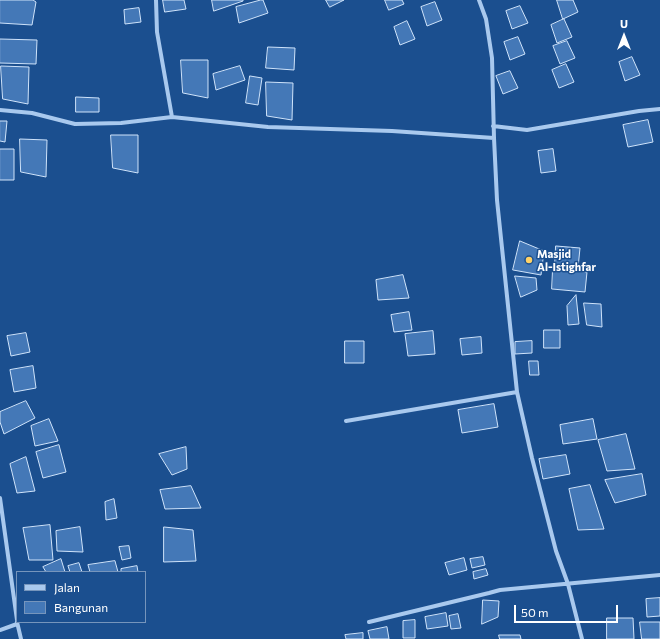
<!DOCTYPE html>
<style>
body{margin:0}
#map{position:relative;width:660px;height:639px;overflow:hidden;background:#1b4f8f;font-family:Commissioner,sans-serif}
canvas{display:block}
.legend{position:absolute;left:16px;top:571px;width:130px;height:52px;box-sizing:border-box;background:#1b4f8f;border:1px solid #7695bc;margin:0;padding:5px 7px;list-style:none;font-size:12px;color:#fff}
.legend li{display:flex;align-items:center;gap:8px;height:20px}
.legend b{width:20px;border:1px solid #7695bc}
.north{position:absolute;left:604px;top:16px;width:40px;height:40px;-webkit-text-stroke:3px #1b4f8f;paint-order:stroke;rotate:0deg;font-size:11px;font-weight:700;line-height:16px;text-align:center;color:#fff}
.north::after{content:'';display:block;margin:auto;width:14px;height:18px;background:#fff;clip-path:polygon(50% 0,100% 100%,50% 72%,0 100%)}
.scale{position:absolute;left:514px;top:605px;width:104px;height:18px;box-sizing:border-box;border:2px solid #fff;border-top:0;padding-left:5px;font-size:12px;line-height:14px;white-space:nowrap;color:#fff;-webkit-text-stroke:3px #1b4f8f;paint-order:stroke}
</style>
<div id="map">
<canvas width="660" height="639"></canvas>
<ul class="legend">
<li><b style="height:5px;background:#a9c9ee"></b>Jalan</li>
<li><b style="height:11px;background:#4478b7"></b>Bangunan</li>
</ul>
<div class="north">U</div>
<div class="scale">50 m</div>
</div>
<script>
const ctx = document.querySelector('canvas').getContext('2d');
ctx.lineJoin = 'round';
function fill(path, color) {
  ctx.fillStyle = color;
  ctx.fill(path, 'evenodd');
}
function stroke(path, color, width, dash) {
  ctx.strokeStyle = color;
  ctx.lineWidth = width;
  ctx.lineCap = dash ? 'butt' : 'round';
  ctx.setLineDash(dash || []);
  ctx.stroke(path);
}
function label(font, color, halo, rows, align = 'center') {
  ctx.font = font + ' Commissioner,sans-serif';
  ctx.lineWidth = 3;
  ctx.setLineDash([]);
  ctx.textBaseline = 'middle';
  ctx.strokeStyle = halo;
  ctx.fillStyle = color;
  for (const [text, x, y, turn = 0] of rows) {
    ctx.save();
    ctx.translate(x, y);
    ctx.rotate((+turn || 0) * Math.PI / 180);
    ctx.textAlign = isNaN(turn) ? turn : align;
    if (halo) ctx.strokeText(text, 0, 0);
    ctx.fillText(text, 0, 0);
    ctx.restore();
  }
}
const building = new Path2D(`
 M0,0H33L36,2L32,25L0,23Z
 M163,0H184L186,9L165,12Z
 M212,0H243V1L214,11Z
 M261,0H263L268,13L239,23L236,7Z
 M326,0H344L330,7Z
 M385,0H402L404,4L389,10Z
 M557,0H573L578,12L563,19Z
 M435,2L442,20L427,26L421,7Z
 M520,6L528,23L512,29L506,11Z
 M139,8L141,22L125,24L124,10Z
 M564,19L572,37L557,43L551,25Z
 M407,21L415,39L400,45L394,27Z
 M518,37L525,54L510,60L504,42Z
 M0,39L37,40L36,64L0,63Z
 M567,41L575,58L560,64L553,46Z
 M268,47L295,48L294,70L266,68Z
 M632,57L640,75L625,81L619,62Z
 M181,60H208V98L183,93Z
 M566,64L574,82L559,88L552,70Z
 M1,66L29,67L28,104L3,99Z
 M240,66L245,80L216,90L213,74Z
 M510,71L518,88L503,94L496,76Z
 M250,76L262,78L258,105L246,103Z
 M266,82L293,83L292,120L267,116Z
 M76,97L99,98V112H76Z
 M648,120L653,142L628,147L623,125Z
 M0,121H7L5,142L0,141Z
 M111,135H138V173L113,168Z
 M20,139L47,140L46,177L21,172Z
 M0,149H14V180H0Z
 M553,149L556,171L541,173L538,151Z
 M520,241L544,251L541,275L513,270Z
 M556,246L580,248L578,268L555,266Z
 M553,269L587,272L585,292L552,289Z
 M403,275L409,298L378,300L376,280Z
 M515,276L536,278L537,290L521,297Z
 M576,295L579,324L568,325L567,306Z
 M584,303L601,304L602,327L587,325Z
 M409,312L412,330L394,332L391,315Z
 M544,330H560V348H544Z
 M433,331L435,354L408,356L405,334Z
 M26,333L30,352L11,356L7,336Z
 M481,337L482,353L462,355L460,339Z
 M345,341H364V363H345Z
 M532,341V353L515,354V342Z
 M529,361H538L539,375H530Z
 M33,366L36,388L14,392L10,370Z
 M26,401L35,418L4,434L0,422V412Z
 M494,404L498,427L462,433L458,410Z
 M49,419L58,441L35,446L31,426Z
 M593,419L597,439L563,444L560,425Z
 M626,434L635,469L607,471L598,440Z
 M59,445L66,472L43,478L36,452Z
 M186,447L187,469L172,475L159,454Z
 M566,455L570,474L543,479L539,459Z
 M26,457L35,491L17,493L10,464Z
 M642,474L646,495L615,503L605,480Z
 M590,485L604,529L578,530L569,489Z
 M191,486L201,508L165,509L160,490Z
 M114,499L117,518L106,520L105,502Z
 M50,525L53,560H29L23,528Z
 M80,527L83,552L57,551L56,531Z
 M164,527L193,530L196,561L164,562Z
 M129,546L131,558L122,560L119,547Z
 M483,557L485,565L472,568L470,559Z
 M464,558L467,570L449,575L445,563Z
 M61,559L65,572H46L43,567Z
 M115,561L118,572H90L88,565Z
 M79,563L82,572H70L68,566Z
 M137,566L138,572H121V569Z
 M486,569L488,575L474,579L473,572Z
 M660,598V616L647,617L646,599Z
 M483,600L499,601L498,617L482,624Z
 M446,613L448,626L427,629L425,617Z
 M458,614L461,628L451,629L449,616Z
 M607,618H633L634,639H607Z
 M415,620V638H403V621Z
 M640,622H660V639H642Z
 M387,627L389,639H370L368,631Z
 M363,633V639H346L345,635Z
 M499,635H520L521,639H500Z`);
const minor = new Path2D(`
 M156,0L157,32L172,117
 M479,0L486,19L492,58L494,138L497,200L517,392L532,458L556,551L568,584L582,639
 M0,110L32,113L75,124L121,123L172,117L268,127L392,131L494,138
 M493,126L527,130L639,111L660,109
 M346,421L517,392
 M0,498L17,620
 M17,622L21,639
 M369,622L489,593L500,590L660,575
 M0,630L17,624`);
const markers = [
 [529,260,4,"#ffd166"]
];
const poiNames = [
 ["Masjid",537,254],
 ["Al-Istighfar",537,267]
];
fill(building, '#4478b7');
stroke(building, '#cfe3fa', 1);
stroke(minor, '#a9c9ee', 4);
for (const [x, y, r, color] of markers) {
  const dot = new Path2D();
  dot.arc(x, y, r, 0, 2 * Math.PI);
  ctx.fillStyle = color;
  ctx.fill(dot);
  stroke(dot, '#1b4f8f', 1.5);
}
label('bold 11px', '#fff', '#1b4f8f', poiNames, 'left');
</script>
